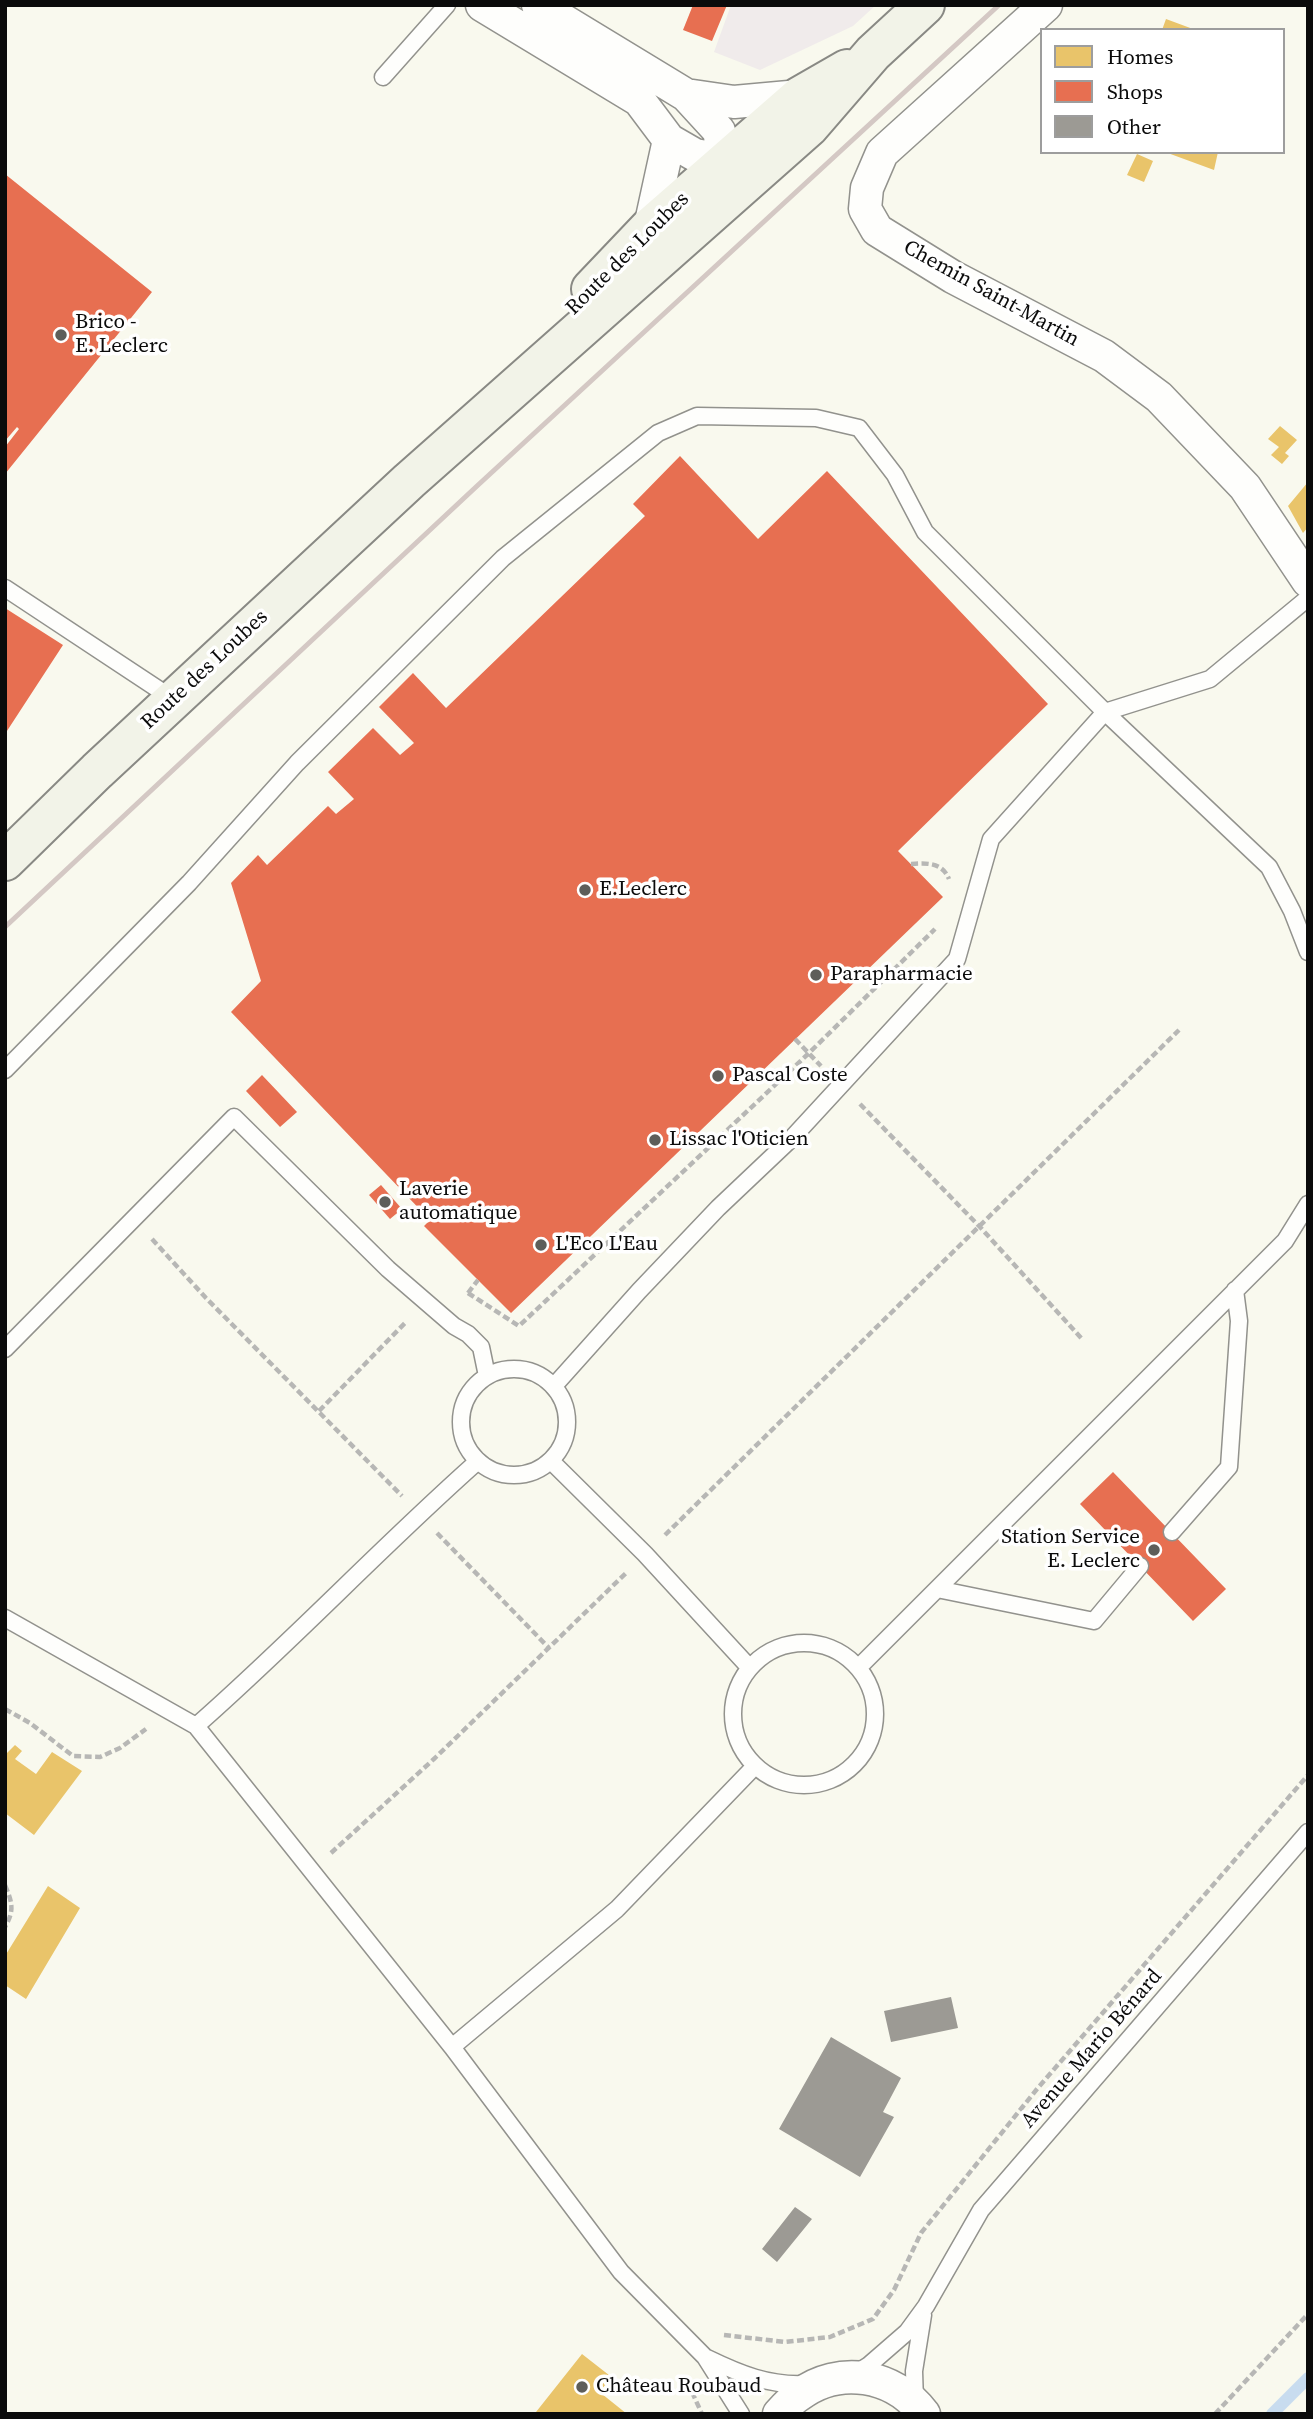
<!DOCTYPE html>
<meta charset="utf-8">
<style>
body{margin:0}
#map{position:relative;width:1313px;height:2419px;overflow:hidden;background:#f9f9ee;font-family:"Source Serif 4",serif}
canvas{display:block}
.frame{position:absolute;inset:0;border:7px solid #0b0b0b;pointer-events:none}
.legend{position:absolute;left:1040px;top:28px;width:245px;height:126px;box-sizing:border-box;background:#fff;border:2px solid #9d9d9d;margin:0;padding:9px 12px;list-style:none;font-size:21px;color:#0b0b0b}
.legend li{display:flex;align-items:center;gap:14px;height:35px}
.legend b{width:35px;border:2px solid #9d9d9d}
</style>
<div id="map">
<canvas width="1313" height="2419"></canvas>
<div class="frame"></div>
<ul class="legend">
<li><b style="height:19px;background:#e9c46a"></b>Homes</li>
<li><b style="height:19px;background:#e76f51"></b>Shops</li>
<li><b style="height:19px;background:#9c9a94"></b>Other</li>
</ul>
</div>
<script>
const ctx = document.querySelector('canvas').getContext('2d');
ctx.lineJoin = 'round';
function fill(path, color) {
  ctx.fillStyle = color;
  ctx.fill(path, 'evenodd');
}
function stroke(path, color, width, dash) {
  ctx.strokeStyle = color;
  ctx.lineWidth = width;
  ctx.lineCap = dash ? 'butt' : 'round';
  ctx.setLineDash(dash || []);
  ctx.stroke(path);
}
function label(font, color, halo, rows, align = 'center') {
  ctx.font = font + ' "Source Serif 4",serif';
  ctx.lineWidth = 7;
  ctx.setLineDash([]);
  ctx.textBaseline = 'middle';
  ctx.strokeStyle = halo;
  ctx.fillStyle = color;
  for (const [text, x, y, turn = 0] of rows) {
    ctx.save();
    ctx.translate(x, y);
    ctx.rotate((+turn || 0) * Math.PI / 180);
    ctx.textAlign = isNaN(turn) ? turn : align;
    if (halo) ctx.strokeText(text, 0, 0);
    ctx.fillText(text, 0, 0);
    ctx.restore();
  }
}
const industrial = new Path2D(`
 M731,5H876L853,26L760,70L714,52Z`);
const homes = new Path2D(`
 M1166,19L1193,29V30H1162Z
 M1165,152H1218L1214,170Z
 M1137,154L1153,161L1144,182L1127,175Z
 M1280,426L1297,440L1285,453L1289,456L1282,464L1271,455L1279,447L1268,439Z
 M1308,482V527L1303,533L1288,506Z
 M15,1745L22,1751L15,1759L36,1774L52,1752L82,1771L34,1835L5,1813V1751L7,1753Z
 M48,1886L80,1908L26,1999L5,1985V1956Z
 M582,2354L614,2379L602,2394L627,2414L536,2412Z`);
const shops = new Path2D(`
 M693,5H727L712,41L683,30Z
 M5,174L152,292L5,474V447L19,429L17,427L5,441Z
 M680,456L758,539L827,471L1048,704L898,851L943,897L511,1313L424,1226L430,1220L231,1012L261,981L231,883L258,855L267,865L328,806L336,814L354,799L328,772L373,728L400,755L414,743L379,707L413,673L446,708L645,516L633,504Z
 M5,608L63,645L5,734Z
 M262,1075L297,1112L280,1127L246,1091Z
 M381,1185L402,1209L390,1219L369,1195Z
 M1113,1472L1226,1589L1193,1621L1080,1504Z`);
const stream = new Path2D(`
 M1272,2414L1308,2378`);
const building = new Path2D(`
 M951,1997L958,2028L891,2042L884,2011Z
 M831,2037L901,2078L883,2112L894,2117L860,2177L779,2129Z
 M795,2207L812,2219L777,2262L762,2249Z`);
const path = new Path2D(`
 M911,864C927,863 942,862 949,879
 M795,1039L821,1066
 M860,1104L980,1227L1082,1339
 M152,1239L206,1298L402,1496
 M468,1293L519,1326L808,1054L935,929
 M468,1293L478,1280
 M319,1411L406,1322
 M437,1533L549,1648
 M665,1535L1179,1030
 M5,1709L30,1723L73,1756L100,1757L120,1748L146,1729
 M331,1853L435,1758L626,1573
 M5,1885C12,1902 15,1910 5,1927
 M724,2335L785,2342L830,2337L873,2319L894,2290L921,2233L1037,2089L1308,1775
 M692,2392L702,2414
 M1215,2414L1308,2314`);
const lane = new Path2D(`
 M383,77L447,5
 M5,588L173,699
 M5,1070L189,883L297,763L503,558L658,433L697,416L816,418L859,428L895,475L925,532L1105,712L1269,867L1292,911L1308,952
 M5,1349L234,1117L388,1269L454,1326L468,1334L481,1347L487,1376
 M461 1422a53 53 0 1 1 106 0a53 53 0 1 1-106 0Z
 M554,1386L639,1291L718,1208L793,1137L957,959L991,839L1105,712L1210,679L1308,598
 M551,1461L645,1554L749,1667
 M1172,1532L1229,1467L1239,1321L1235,1290
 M937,1589L1094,1621L1140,1566
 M5,1618L196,1726L452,2047L621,2272L705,2357L741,2414
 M733 1714a71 71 0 1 1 142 0a71 71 0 1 1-142 0Z
 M859,1667L1285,1241L1308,1204
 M196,1726C293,1641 382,1546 478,1461
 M452,2047L617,1909L755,1766
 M707,2358C740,2374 769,2386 806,2384
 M853,2375L869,2365L907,2332L926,2306L981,2210L1308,1832
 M915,2402L914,2371L923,2315`);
const street = new Path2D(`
 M482,5L639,100L669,140L695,155L725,161L745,160
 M538,5L686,95L719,131L725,161L720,178
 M1046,5L882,153L867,188L865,209L877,230L953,277L1104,356L1159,397L1245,487L1308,581
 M686,95L734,102L800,96
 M650,227L669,140
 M779,2414C785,2407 791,2400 799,2395C839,2365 894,2374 924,2414`);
const secondary = new Path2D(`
 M591,289L650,227L800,96L847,69
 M5,861L97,771L409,481L809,127L873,53L925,5`);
const rail = new Path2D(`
 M5,927L477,486L999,5`);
const markers = [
 [61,335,7,"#5e5e5a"],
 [585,890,7,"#5e5e5a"],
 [816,975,7,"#5e5e5a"],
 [718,1076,7,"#5e5e5a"],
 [655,1140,7,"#5e5e5a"],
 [385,1202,7,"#5e5e5a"],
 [541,1245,7,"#5e5e5a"],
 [1154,1550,7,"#5e5e5a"],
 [582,2387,7,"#5e5e5a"]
];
const streetNames = [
 ["Route des Loubes",628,254,-45],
 ["Chemin Saint-Martin",991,294,29],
 ["Route des Loubes",205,670,-43],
 ["Avenue Mario Bénard",1092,2049,-49]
];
const poiNames = [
 ["Brico -",75,323],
 ["E. Leclerc",75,347],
 ["E.Leclerc",599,890],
 ["Parapharmacie",830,975],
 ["Pascal Coste",732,1076],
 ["Lissac l'Oticien",669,1140],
 ["Laverie",399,1190],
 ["automatique",399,1214],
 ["L'Eco L'Eau",555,1245],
 ["Station Service",1140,1538,"right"],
 ["E. Leclerc",1140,1562,"right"],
 ["Château Roubaud",596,2387]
];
fill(industrial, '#f0ebeb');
fill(homes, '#e9c46a');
fill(shops, '#e76f51');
stroke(stream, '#c8dcef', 12);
fill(building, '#9c9a94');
stroke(lane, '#92928d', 19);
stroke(street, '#92928d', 35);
stroke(secondary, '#898984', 42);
stroke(path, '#b7b7b5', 4.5, [7, 3.5]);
stroke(lane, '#fefefc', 16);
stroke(street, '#fefefc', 32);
stroke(secondary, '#f2f3e8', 38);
stroke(rail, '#d4c8c4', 5);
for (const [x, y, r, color] of markers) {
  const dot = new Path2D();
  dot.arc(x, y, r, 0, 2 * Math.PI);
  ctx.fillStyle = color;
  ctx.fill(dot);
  stroke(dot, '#fff', 2.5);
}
label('21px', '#0b0b0b', '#fff', streetNames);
label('21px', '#0b0b0b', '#fff', poiNames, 'left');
</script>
